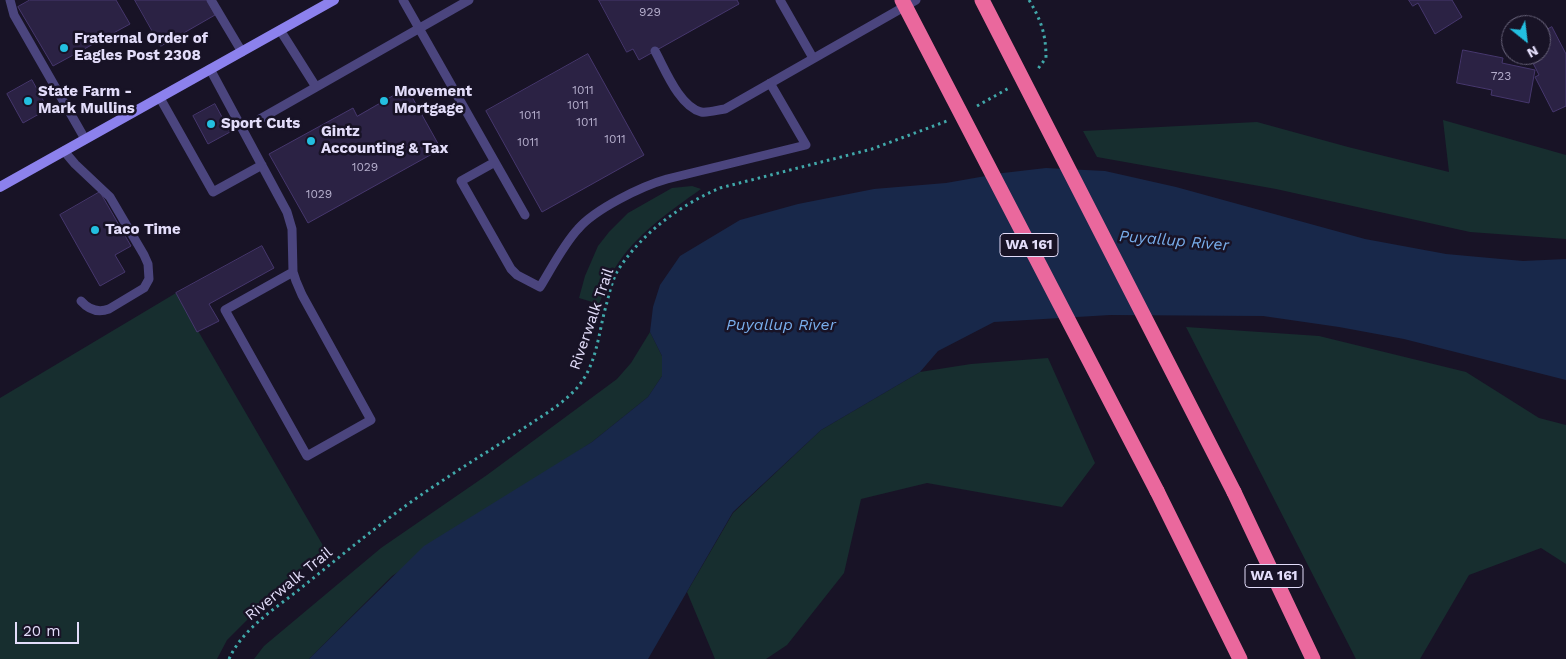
<!DOCTYPE html>
<style>
body{margin:0}
#map{position:relative;width:1566px;height:659px;overflow:hidden;background:#181326;font-family:"Work Sans",sans-serif}
canvas{display:block}
.north{position:absolute;left:1501px;top:15px;width:50px;height:50px;box-sizing:border-box;background:#181326;border:1px solid #69647b;border-radius:50%;rotate:151deg;font-size:14px;font-weight:700;line-height:20px;text-align:center;color:#e3ddfa}
.north::after{content:'';display:block;margin:auto;width:18px;height:22px;background:#23bfe0;clip-path:polygon(50% 0,100% 100%,50% 72%,0 100%)}
.scale{position:absolute;left:15px;top:622px;width:64px;height:22px;box-sizing:border-box;border:2px solid #e3ddfa;border-top:0;padding-left:6px;font-size:15px;line-height:18px;white-space:nowrap;color:#e3ddfa;-webkit-text-stroke:4px #181326;paint-order:stroke}
</style>
<div id="map">
<canvas width="1566" height="659"></canvas>
<div class="north">N</div>
<div class="scale">20 m</div>
</div>
<script>
const ctx = document.querySelector('canvas').getContext('2d');
ctx.lineJoin = 'round';
function fill(path, color) {
  ctx.fillStyle = color;
  ctx.fill(path, 'evenodd');
}
function stroke(path, color, width, dash) {
  ctx.strokeStyle = color;
  ctx.lineWidth = width;
  ctx.lineCap = dash ? 'butt' : 'round';
  ctx.setLineDash(dash || []);
  ctx.stroke(path);
}
function label(font, color, halo, rows, align = 'center') {
  ctx.font = font + ' "Work Sans",sans-serif';
  ctx.lineWidth = 5;
  ctx.setLineDash([]);
  ctx.textBaseline = 'middle';
  ctx.strokeStyle = halo;
  ctx.fillStyle = color;
  for (const [text, x, y, turn = 0] of rows) {
    ctx.save();
    ctx.translate(x, y);
    ctx.rotate((+turn || 0) * Math.PI / 180);
    ctx.textAlign = isNaN(turn) ? turn : align;
    if (halo) ctx.strokeText(text, 0, 0);
    ctx.fillText(text, 0, 0);
    ctx.restore();
  }
}
const green = new Path2D(`
 M1443,120L1566,155V239L1470,232L1276,189L1097,157L1083,131L1257,122L1348,147L1449,172Z
 M692,186L701,189C670,211 635,235 615,268C609,279 604,292 599,304L579,298L585,276L598,246L609,232L628,213L672,188Z
 M176,293L325,549L259,608L227,640L217,659H0V398Z
 M1186,327L1319,336L1466,372L1539,418L1566,425V564L1541,548L1469,575L1420,659H1356Z
 M650,332L662,356V376L648,397L592,442L392,576L309,659H254L264,646L381,548L487,475L617,379L631,363Z
 M1048,358L1095,463L1062,507L927,483L861,499L844,573L787,645L766,659H715L687,592L733,513L821,430L920,372L971,364Z`);
const water = new Path2D(`
 M1046,168L1105,171L1176,187L1365,239L1446,254L1523,261L1566,259V380L1404,339L1339,327L1263,316L1110,315L994,322L938,351L920,372L821,430L733,512L648,659H309L424,546L592,442L648,397L662,376V356L650,332L653,307L660,285L680,256L740,220L798,204L874,189L946,183L1003,173Z`);
const building = new Path2D(`
 M30,0H116L130,24L53,66L18,7Z
 M135,0H207L215,15L161,46Z
 M599,0H737L739,4L639,60L633,49L627,52Z
 M1409,0H1452L1462,17L1435,34L1418,3L1413,6Z
 M1552,27L1566,54V106L1553,112L1535,77L1539,75L1529,55H1541V33Z
 M1463,50L1503,58L1502,63L1535,70L1529,103L1491,95L1492,90L1457,83Z
 M588,54L644,155L542,212L486,111Z
 M32,80L48,109L23,123L7,94Z
 M407,88L441,149L308,223L269,154L353,108L357,116Z
 M215,104L230,132L208,144L193,116Z
 M100,192L131,246L115,255L125,272L100,286L60,215Z
 M262,246L274,268L209,304L219,321L197,332L176,293Z`);
const path = new Path2D(`
 M1029,0C1041,20 1046,34 1046,58L1037,70
 M977,106L1009,88
 M229,659C243,628 275,609 301,588C347,551 392,513 442,481C470,462 499,445 527,426C544,415 562,404 575,390C597,367 598,334 606,306C609,295 612,280 618,270C642,233 680,205 720,188L872,149L947,121`);
const service = new Path2D(`
 M10,0L14,15L85,139
 M211,0L242,52
 M403,0L525,215
 M780,0L813,58
 M280,30L316,87
 M655,51C665,69 679,106 701,112C709,113 717,110 725,109L916,0
 M210,69L287,212L292,229L293,272L296,281L302,295L371,420L307,456L225,310L293,272
 M160,98L213,192L262,165
 M260,119L469,0
 M64,151L75,164L110,197L144,255L148,264L149,279L144,288L109,309C98,313 89,310 81,301
 M495,162L461,181L511,269L517,275L540,287C551,269 564,244 578,229C595,209 642,186 667,179L806,145L770,83`);
const secondary = new Path2D(`
 M0,187L334,0`);
const motorway = new Path2D(`
 M1157,491L1240,659
 M1234,492L1313,659`);
const motorwayBridge = new Path2D(`
 M902,0L1157,491
 M982,0L1234,492`);
const markers = [
 [64,48,5,"#23bfe0"],
 [28,101,5,"#23bfe0"],
 [384,101,5,"#23bfe0"],
 [211,124,5,"#23bfe0"],
 [311,141,5,"#23bfe0"],
 [95,230,5,"#23bfe0"]
];
const numberNames = [
 ["929",650,12],
 ["723",1501,76],
 ["1011",583,90],
 ["1011",578,105],
 ["1011",530,115],
 ["1011",587,122],
 ["1011",615,139],
 ["1011",528,142],
 ["1029",365,167],
 ["1029",319,194]
];
const shields = [
 [1029,245,58],
 [1274,576,58]
];
const shieldNames = [
 ["WA 161",1029,245],
 ["WA 161",1274,576]
];
const poiNames = [
 ["Fraternal Order of",74,39],
 ["Eagles Post 2308",74,56],
 ["State Farm -",38,92],
 ["Mark Mullins",38,109],
 ["Movement",394,92],
 ["Mortgage",394,109],
 ["Sport Cuts",221,124],
 ["Gintz",321,132],
 ["Accounting & Tax",321,149],
 ["Taco Time",105,230]
];
const streetNames = [
 ["Riverwalk Trail",592,319,-71],
 ["Riverwalk Trail",289,584,-39]
];
const waterNames = [
 ["Puyallup River",1174,241,5],
 ["Puyallup River",781,325]
];
fill(green, '#172e2f');
fill(water, '#18284a');
fill(building, '#2b2244');
stroke(building, '#46376d', 1);
stroke(path, '#41a8aa', 3, [2.5, 4]);
stroke(service, '#4b457e', 9);
stroke(secondary, '#8c81ed', 10);
stroke(motorway, '#ea689d', 15);
stroke(motorwayBridge, '#ea689d', 15);
for (const [x, y, r, color] of markers) {
  const dot = new Path2D();
  dot.arc(x, y, r, 0, 2 * Math.PI);
  ctx.fillStyle = color;
  ctx.fill(dot);
  stroke(dot, '#181326', 2);
}
label('12px', '#b5aecc', null, numberNames);
for (const [x, y, w] of shields) {
  const box = new Path2D();
  box.roundRect(x - w / 2, y - 11.5, w, 23, 4);
  ctx.fillStyle = '#181326';
  ctx.fill(box);
  stroke(box, '#e3ddfa', 1);
}
label('bold 14px', '#e3ddfa', null, shieldNames);
label('bold 15px', '#e3ddfa', '#181326', poiNames, 'left');
label('15px', '#e3ddfa', '#181326', streetNames);
label('italic 16px', '#79aeec', '#181326', waterNames);
</script>
